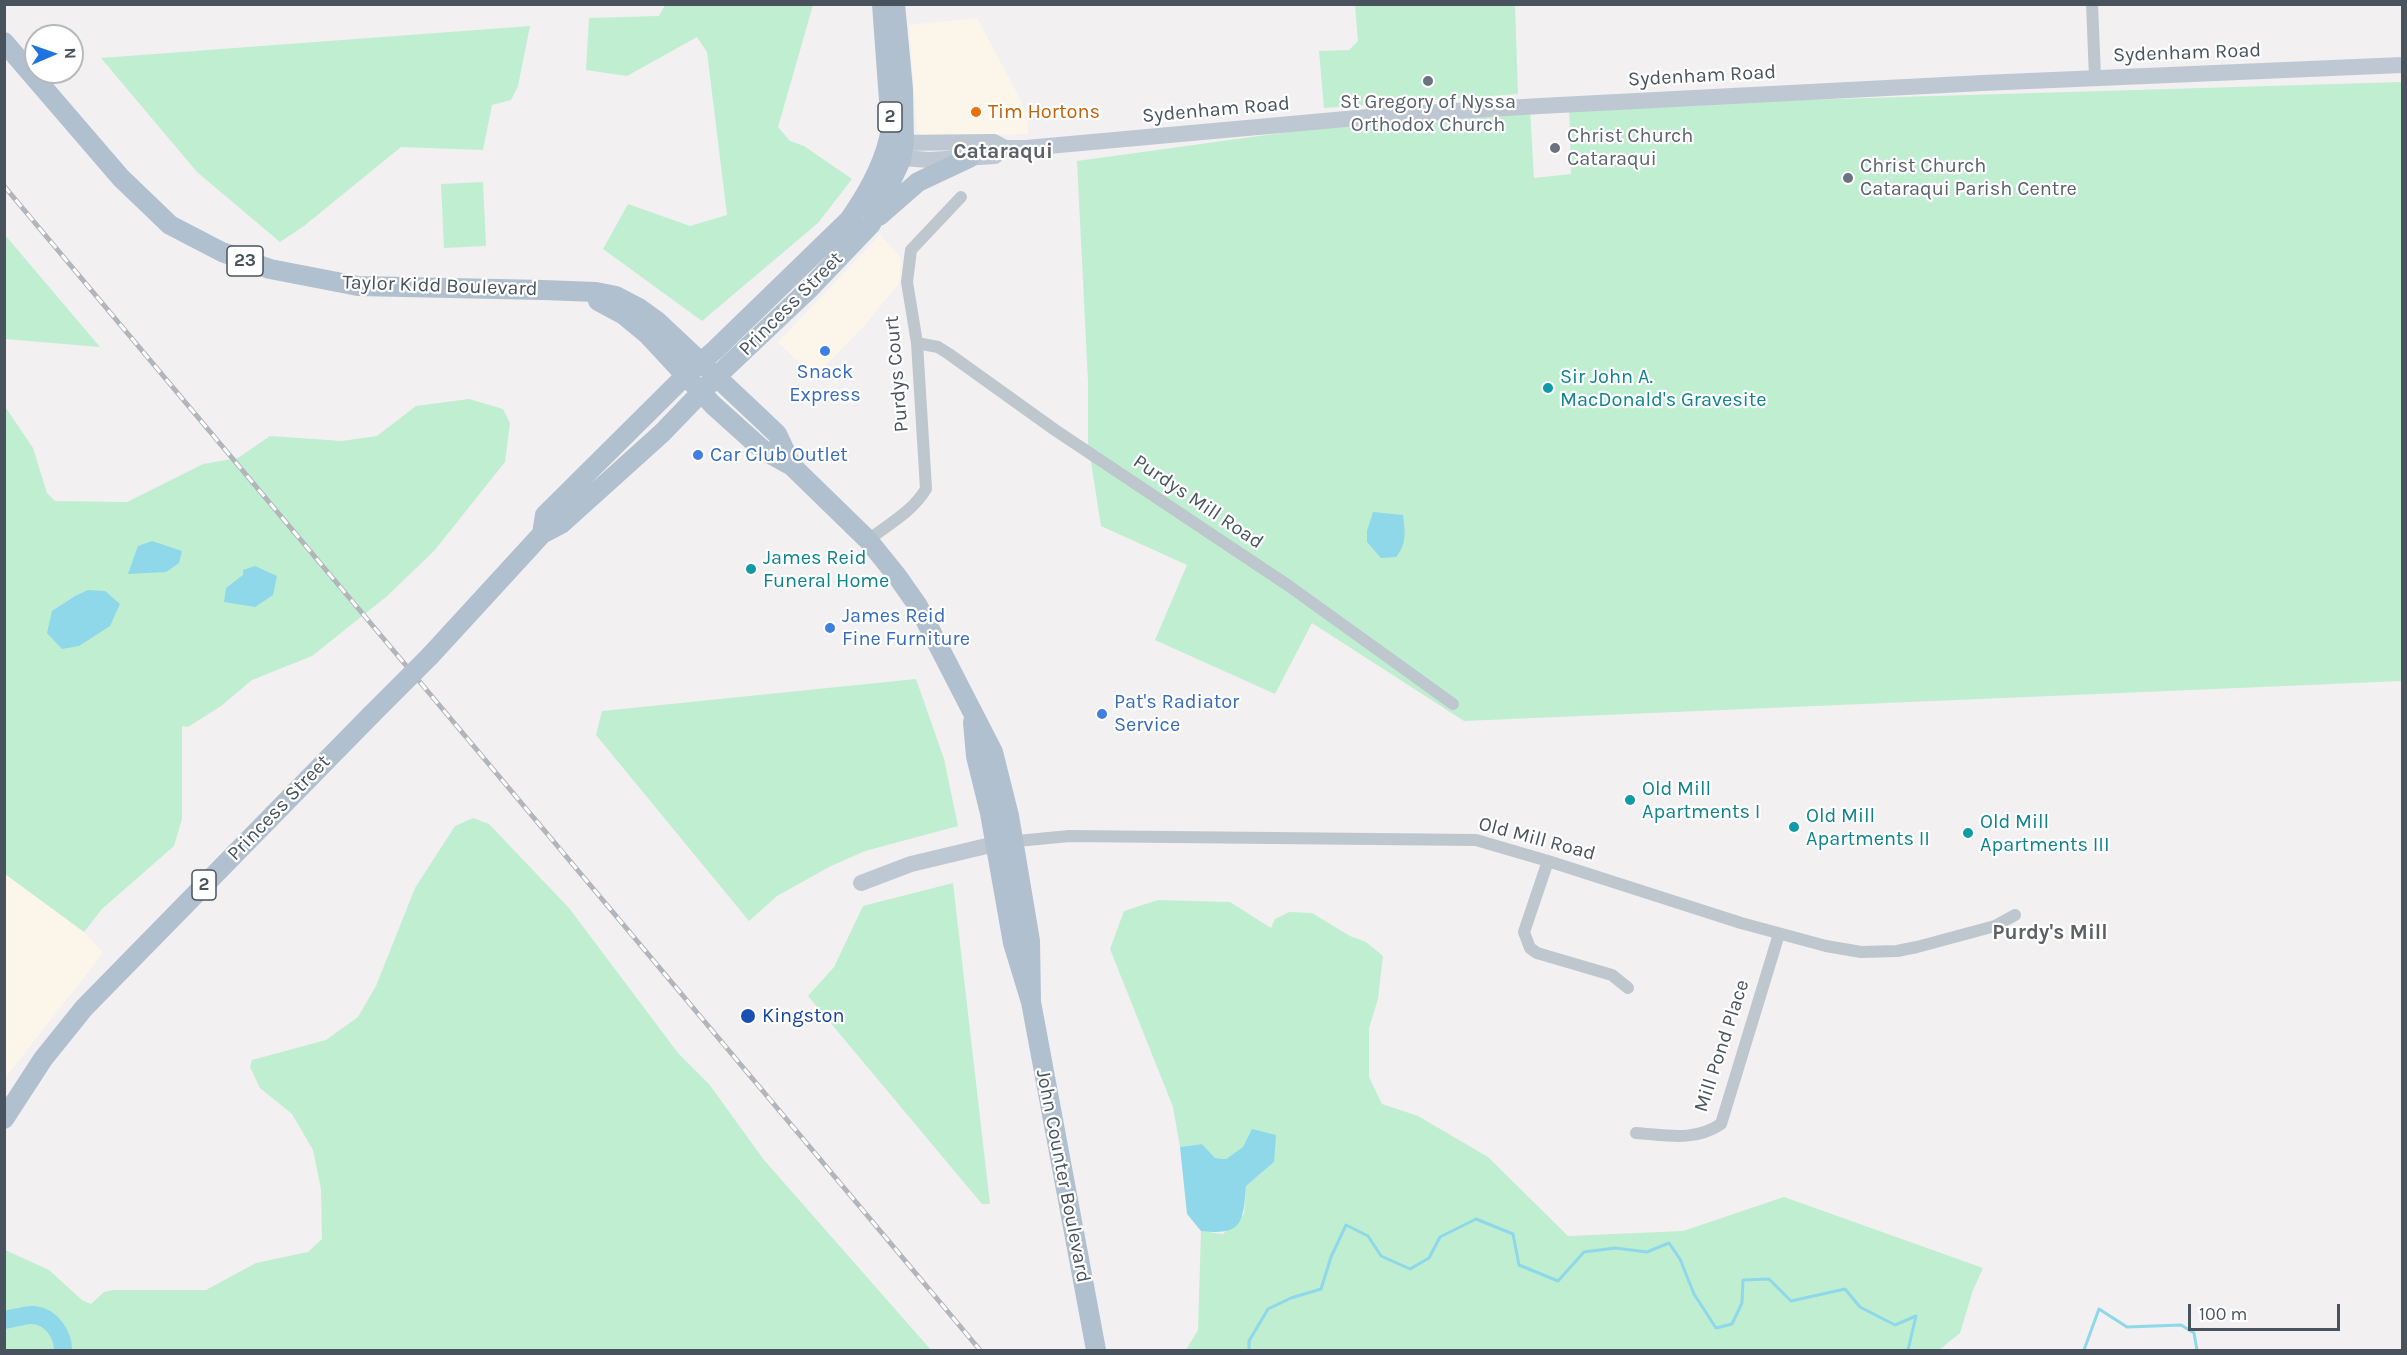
<!DOCTYPE html>
<style>
body{margin:0}
#map{position:relative;width:2407px;height:1355px;overflow:hidden;background:#f2f0f0;font-family:Karla,sans-serif}
canvas{display:block}
.frame{position:absolute;inset:0;border:6px solid #48535d;pointer-events:none}
.north{position:absolute;left:24px;top:24px;width:60px;height:60px;box-sizing:border-box;background:#fff;border:2px solid #b6babe;border-radius:50%;rotate:88deg;font-size:16px;font-weight:700;line-height:24px;text-align:center;color:#48535d}
.north::after{content:'';display:block;margin:auto;width:21px;height:27px;background:#1e74de;clip-path:polygon(50% 0,100% 100%,50% 72%,0 100%)}
.scale{position:absolute;left:2188px;top:1304px;width:152px;height:27px;box-sizing:border-box;border:3px solid #48535d;border-top:0;padding-left:8px;font-size:18px;line-height:21px;white-space:nowrap;color:#48535d;-webkit-text-stroke:4px #fff;paint-order:stroke}
</style>
<div id="map">
<canvas width="2407" height="1355"></canvas>
<div class="frame"></div>
<div class="north">N</div>
<div class="scale">100 m</div>
</div>
<script>
const ctx = document.querySelector('canvas').getContext('2d');
ctx.lineJoin = 'round';
function fill(path, color) {
  ctx.fillStyle = color;
  ctx.fill(path, 'evenodd');
}
function stroke(path, color, width, dash) {
  ctx.strokeStyle = color;
  ctx.lineWidth = width;
  ctx.lineCap = dash ? 'butt' : 'round';
  ctx.setLineDash(dash || []);
  ctx.stroke(path);
}
function label(font, color, halo, rows, align = 'center') {
  ctx.font = font + ' Karla,sans-serif';
  ctx.lineWidth = 4.5;
  ctx.setLineDash([]);
  ctx.textBaseline = 'middle';
  ctx.strokeStyle = halo;
  ctx.fillStyle = color;
  for (const [text, x, y, turn = 0] of rows) {
    ctx.save();
    ctx.translate(x, y);
    ctx.rotate((+turn || 0) * Math.PI / 180);
    ctx.textAlign = isNaN(turn) ? turn : align;
    if (halo) ctx.strokeText(text, 0, 0);
    ctx.fillText(text, 0, 0);
    ctx.restore();
  }
}
const commercial = new Path2D(`
 M977,18L1027,112L1028,134L924,135L917,132L909,25Z
 M880,235L901,258L900,282L864,326L814,377L778,342Z
 M5,874L84,932L103,953L5,1078Z`);
const green = new Path2D(`
 M665,5H813L778,127L790,141L804,146L852,179L818,223L702,321L603,249L628,204L690,226L727,215L707,52L697,37L627,76L586,70L589,18L659,16Z
 M1355,5H1515L1518,94L1324,108L1319,51L1349,50L1358,41Z
 M530,26L518,86L511,100L492,105L483,150L401,147L304,226L280,242L197,172L101,58Z
 M2402,82V681L1464,721L1312,623L1275,694L1155,640L1187,565L1101,526L1088,443V382L1077,161L1383,119L1530,109L1534,178L1571,174L1569,107Z
 M483,182L486,246L444,248L441,184Z
 M4,235H5L100,347L5,339Z
 M469,399L503,409L510,423L505,462L434,551L386,597L312,656L252,680L221,706L188,727L182,726V819L174,846L102,909L84,932L5,874L4,405L33,448L47,493L55,501L127,502L203,464L238,458L270,436L342,441L377,436L416,406Z
 M916,679L944,759L958,826L865,851L831,866L777,896L749,921L596,735L602,711Z
 M473,818L489,824L569,908L678,1053L709,1084L764,1160L931,1350H5V1250L49,1270L82,1300L91,1304L104,1292L113,1290H206L256,1263L308,1252L322,1239L321,1189L313,1150L292,1114L260,1088L250,1067L252,1060L326,1040L358,1017L376,986L415,888L455,826Z
 M953,883L990,1204H982L808,996L834,967L863,906Z
 M1158,900L1230,902L1271,928L1275,919L1289,912L1312,913L1350,936L1366,942L1383,956L1378,999L1369,1028V1077L1382,1104L1418,1116L1488,1157L1568,1236L1683,1231L1784,1197L1983,1268L1973,1290L1960,1333L1939,1350H1186L1198,1330L1201,1231L1223,1234L1244,1214L1246,1186L1274,1162L1243,1147L1226,1159L1215,1158L1202,1144L1180,1147L1173,1107L1110,949L1124,911Z`);
const water = new Path2D(`
 M1373,512L1403,515C1405,530 1407,545 1396,557L1381,558L1367,542V531Z
 M152,541L182,551L179,563L166,572L128,574L138,546Z
 M255,566L277,576L273,595L255,607L224,602L226,588L243,575V570Z
 M88,590L105,591L120,604L110,626L79,646L62,649L47,633L52,611L75,596Z
 M1252,1129L1276,1135L1274,1162L1246,1186C1243,1223 1242,1236 1201,1231L1187,1214L1180,1147L1202,1144L1215,1158L1226,1159L1243,1147Z`);
const stream = new Path2D(`
 M1249,1350V1341L1268,1309L1291,1298L1321,1289L1331,1257L1346,1225L1368,1236L1381,1256L1410,1269L1429,1258L1440,1237L1476,1219L1513,1234L1519,1265L1558,1281L1584,1252L1615,1248L1647,1252L1669,1243L1680,1259L1694,1294L1716,1328L1732,1324L1742,1303L1743,1280L1769,1279L1791,1301L1845,1289L1860,1307L1895,1325L1916,1316L1908,1350
 M2084,1350L2099,1309L2127,1327L2181,1325L2194,1333L2197,1350`);
const river = new Path2D(`
 M4,1320C13,1319 26,1314 34,1315C52,1317 63,1335 63,1350`);
const street = new Path2D(`
 M2092,4L2095,77
 M917,343L938,347L949,354L1055,430L1289,586L1453,704
 M868,540C889,524 912,512 926,489L917,343L907,282L911,250L961,197
 M1007,842L1069,836L1476,840L1548,861L1741,923L1826,946L1861,952L1897,951L1917,947L1995,926L2015,915
 M1548,861L1524,932L1530,948L1537,953L1612,975L1628,988
 M1636,1133C1666,1135 1694,1142 1721,1124L1779,934`);
const secondary = new Path2D(`
 M893,143L994,142L1005,148H1026L1390,115L1540,106L1983,83L2402,65
 M889,157L929,160L995,156L1005,148
 M861,883L911,864L995,844`);
const primary = new Path2D(`
 M4,42L121,178L170,225L222,252L270,269L358,286L543,290L596,292L616,296L639,308L657,321L756,414L777,434L792,466
 M879,216L918,182L969,158
 M598,301L624,315L647,334L713,405L763,450L792,466L868,540L897,576L918,606L993,752L1009,816L1030,941L1031,1002
 M542,534L545,515L685,376L715,350L849,220C868,193 886,161 891,128L882,4
 M430,656L542,534L561,524L662,433L716,377L808,290L871,224L901,160L904,144L903,89L895,4
 M973,722L976,756L990,813L1013,943L1031,1002L1096,1350
 M4,1119L43,1059L84,1008L371,715`);
const rail = new Path2D(`
 M4,186L980,1350`);
const primaryBridge = new Path2D(`
 M371,715L430,656`);
const markers = [
 [1428,81,6,"#6b7280"],
 [976,112,6,"#e8710a"],
 [1555,148,6,"#6b7280"],
 [1848,178,6,"#6b7280"],
 [825,351,6,"#3f7fe0"],
 [1548,388,6,"#0f9aa8"],
 [698,455,6,"#3f7fe0"],
 [751,569,6,"#0f9aa8"],
 [830,628,6,"#3f7fe0"],
 [1102,714,6,"#3f7fe0"],
 [1630,800,6,"#0f9aa8"],
 [1794,827,6,"#0f9aa8"],
 [1968,833,6,"#0f9aa8"],
 [748,1016,8,"#1a4fb4"]
];
const shields = [
 [890,117,24],
 [245,261,36],
 [204,885,24]
];
const shieldNames = [
 ["2",890,117],
 ["23",245,261],
 ["2",204,885]
];
const streetNames = [
 ["Sydenham Road",2187,53,-2],
 ["Sydenham Road",1702,76,-3],
 ["Sydenham Road",1216,110,-5],
 ["Taylor Kidd Boulevard",440,286,2],
 ["Princess Street",791,304,-45],
 ["Purdys Court",897,374,-95],
 ["Purdys Mill Road",1198,502,34],
 ["Princess Street",279,808,-46],
 ["Old Mill Road",1537,839,15],
 ["Mill Pond Place",1722,1046,-72],
 ["John Counter Boulevard",1063,1176,79]
];
const worshipNames = [
 ["St Gregory of Nyssa",1428,102,"center"],
 ["Orthodox Church",1428,125,"center"],
 ["Christ Church",1567,136],
 ["Cataraqui",1567,159],
 ["Christ Church",1860,166],
 ["Cataraqui Parish Centre",1860,189]
];
const foodNames = [
 ["Tim Hortons",988,112]
];
const shopNames = [
 ["Snack",825,372,"center"],
 ["Express",825,395,"center"],
 ["Car Club Outlet",710,455],
 ["James Reid",842,616],
 ["Fine Furniture",842,639],
 ["Pat's Radiator",1114,702],
 ["Service",1114,725]
];
const cultureNames = [
 ["Sir John A.",1560,377],
 ["MacDonald's Gravesite",1560,400],
 ["James Reid",763,558],
 ["Funeral Home",763,581],
 ["Old Mill",1642,789],
 ["Apartments I",1642,812],
 ["Old Mill",1806,816],
 ["Apartments II",1806,839],
 ["Old Mill",1980,822],
 ["Apartments III",1980,845]
];
const transitNames = [
 ["Kingston",762,1016]
];
const neighbourhoodNames = [
 ["Cataraqui",1003,152],
 ["Purdy's Mill",2050,933]
];
fill(commercial, '#fcf6ea');
fill(green, '#c0eed1');
fill(water, '#8ed8ea');
stroke(stream, '#8ed8ea', 3);
stroke(river, '#8ed8ea', 18);
stroke(street, '#bec7ce', 12);
stroke(secondary, '#bec8d3', 16);
stroke(primary, '#b0c0ce', 20);
stroke(rail, '#b2b5ba', 5);
stroke(rail, '#fff', 3, [9]);
stroke(primaryBridge, '#b0c0ce', 20);
for (const [x, y, r, color] of markers) {
  const dot = new Path2D();
  dot.arc(x, y, r, 0, 2 * Math.PI);
  ctx.fillStyle = color;
  ctx.fill(dot);
  stroke(dot, '#fff', 2);
}
for (const [x, y, w] of shields) {
  const box = new Path2D();
  box.roundRect(x - w / 2, y - 15, w, 30, 4.5);
  ctx.fillStyle = '#fff';
  ctx.fill(box);
  stroke(box, '#48535d', 1.5);
}
label('bold 18px', '#48535d', null, shieldNames);
label('20px', '#48535d', '#fff', streetNames);
label('20px', '#5b616d', '#fff', worshipNames, 'left');
label('20px', '#c56008', '#fff', foodNames, 'left');
label('20px', '#366cbe', '#fff', shopNames, 'left');
label('20px', '#0d838f', '#fff', cultureNames, 'left');
label('20px', '#164399', '#fff', transitNames, 'left');
label('bold 21px', '#5d6065', '#fff', neighbourhoodNames);
</script>
